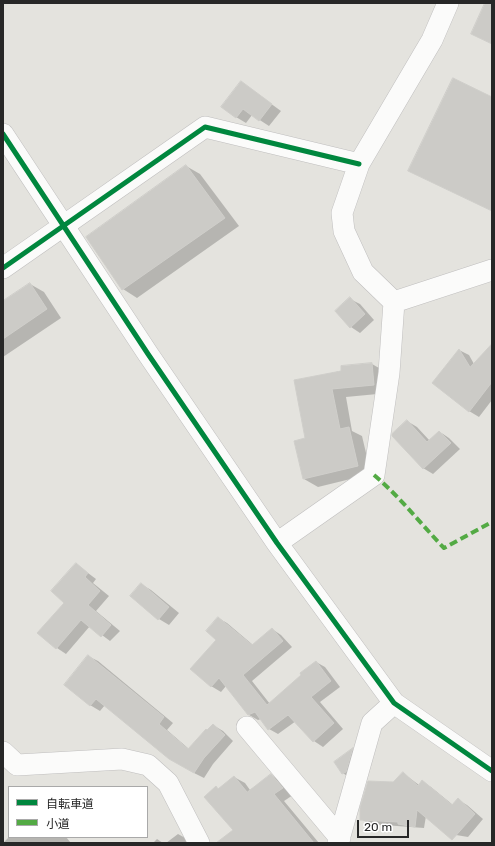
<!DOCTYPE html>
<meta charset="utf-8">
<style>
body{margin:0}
#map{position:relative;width:495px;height:846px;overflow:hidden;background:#e4e3de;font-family:Rubik,"Noto Sans JP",sans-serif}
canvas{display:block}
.frame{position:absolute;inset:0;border:4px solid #272727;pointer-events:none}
.legend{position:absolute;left:8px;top:786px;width:140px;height:52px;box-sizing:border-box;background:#fff;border:1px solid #a9a9a9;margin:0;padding:5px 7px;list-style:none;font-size:12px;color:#272727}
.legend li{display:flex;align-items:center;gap:8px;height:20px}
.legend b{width:20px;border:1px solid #a9a9a9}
.scale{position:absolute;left:357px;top:820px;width:52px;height:18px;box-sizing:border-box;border:2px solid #272727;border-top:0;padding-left:5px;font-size:12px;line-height:14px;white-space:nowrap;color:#272727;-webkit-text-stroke:3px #fff;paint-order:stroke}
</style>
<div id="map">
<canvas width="495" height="846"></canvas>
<div class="frame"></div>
<ul class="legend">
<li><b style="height:5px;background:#00873e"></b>自転車道</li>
<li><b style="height:5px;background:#53aa44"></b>小道</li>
</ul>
<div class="scale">20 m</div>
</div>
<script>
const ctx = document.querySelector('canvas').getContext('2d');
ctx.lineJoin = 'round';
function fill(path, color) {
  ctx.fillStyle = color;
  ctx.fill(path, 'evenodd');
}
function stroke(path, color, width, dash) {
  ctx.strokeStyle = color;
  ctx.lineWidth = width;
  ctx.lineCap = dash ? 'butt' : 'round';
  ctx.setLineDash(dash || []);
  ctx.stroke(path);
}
const shadow = new Path2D(`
 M241,82L281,111L269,126L252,115L246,123L236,117Z
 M186,166L200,174L239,226L137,298L123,289L87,237Z
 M30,284L44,292L61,318L3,357V302Z
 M350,299L360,304L374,320L360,333L351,327Z
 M459,350L469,355L474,364L492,351V400L479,417L469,411Z
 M372,364L386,372L388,393L346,397L352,431L362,436L371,474L318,487L304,479L306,439L295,381Z
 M407,421L417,427L430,441L440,432L449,438L460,449L433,474L423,468Z
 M76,564L96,579L93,583L109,596L96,611L120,631L110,641L90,626L66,654L57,648L39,633L65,603Z
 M141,584L151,590L179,613L169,625L159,619L131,596Z
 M218,618L227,623L253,645L272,629L281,635L292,647L252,681L270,704L316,662L325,667L340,687L320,702L343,729L323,747L314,741L296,721L278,734L269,729L261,719L258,720L249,715L226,686L221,692L211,686L218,640Z
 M88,656L98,661L173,723L167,730L189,749L213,725L223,731L233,741L213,764L204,778L194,773L105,705L100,711L90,705Z
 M353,749L357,751L347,776L343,773Z
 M403,773L419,785L422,782L431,787L453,805L458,800L467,805L483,819L468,837L450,834L426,816L424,828L370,824L361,819Z
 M271,775L282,782L293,795L284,801L319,843H233L235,830L216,788L219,789L234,777L245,783L250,790Z
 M178,834L187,839L190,843H166Z
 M9,837H66L71,843H3Z
 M157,839L163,843H153Z`);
const building = new Path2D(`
 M485,3H492V44L471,34Z
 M453,78L492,97V211L408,171Z
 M241,81L272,104L259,121L243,109L236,118L221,107Z
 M186,165L225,218L122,290L86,237Z
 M30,283L47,309L3,339V301Z
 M350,297L365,314L350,328L335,311Z
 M492,344V382L469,412L432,383L459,349L470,367Z
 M372,363L374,385L332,389L340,429L349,427L358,466L303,479L294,441L305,438L294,380L341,371V366Z
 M407,420L427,442L439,431L451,443L423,469L392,436V434Z
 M76,563L88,573L85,577L100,591L88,605L111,625L101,637L81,620L56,649L37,633L64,603L51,591Z
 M141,583L169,607L158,620L130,596Z
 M218,617L252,645L272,628L283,641L243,675L267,705L301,675L300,673L316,661L331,681L311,697L334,723L313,742L288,715L268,730L255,712L248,715L219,678L211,687L190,669L216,640L206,631Z
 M88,655L164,717L159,724L188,749L206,729L207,730L213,724L225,735L204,758L194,773L169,759L96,699L90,706L64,685Z
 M353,748L346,772L342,774L334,762Z
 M403,772L418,786L422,780L452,805L458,798L475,814L452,840L417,810L415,827L398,824V822L360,820V808L368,781L393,782Z
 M271,774L283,788L274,794L314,843H216L233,830L204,797L216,786L218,789L234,776L247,792Z`);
const minor = new Path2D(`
 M3,134L148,354L277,543L394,703L492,771
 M3,268L205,127L359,164
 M394,302L363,272L344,231L342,213L359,164L432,40L448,3
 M394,302L492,270
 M277,543L374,475L389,373L394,302
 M247,727L340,838
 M3,752L17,765L122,759L148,765L168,783L199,843
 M338,843L372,723L394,703`);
const quiet = new Path2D(`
 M374,475C400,497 421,524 444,548L492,522`);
const cycleway = new Path2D(`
 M3,134L148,354L277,543L394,703L492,771
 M3,268L205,127L359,164`);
fill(shadow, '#0003');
fill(building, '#cccbc7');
stroke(building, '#cfceca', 1);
stroke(minor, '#bfbebe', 22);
stroke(minor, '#fbfbfa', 21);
stroke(quiet, '#53aa44', 4, [8, 4]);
stroke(cycleway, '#00873e', 5);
</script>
